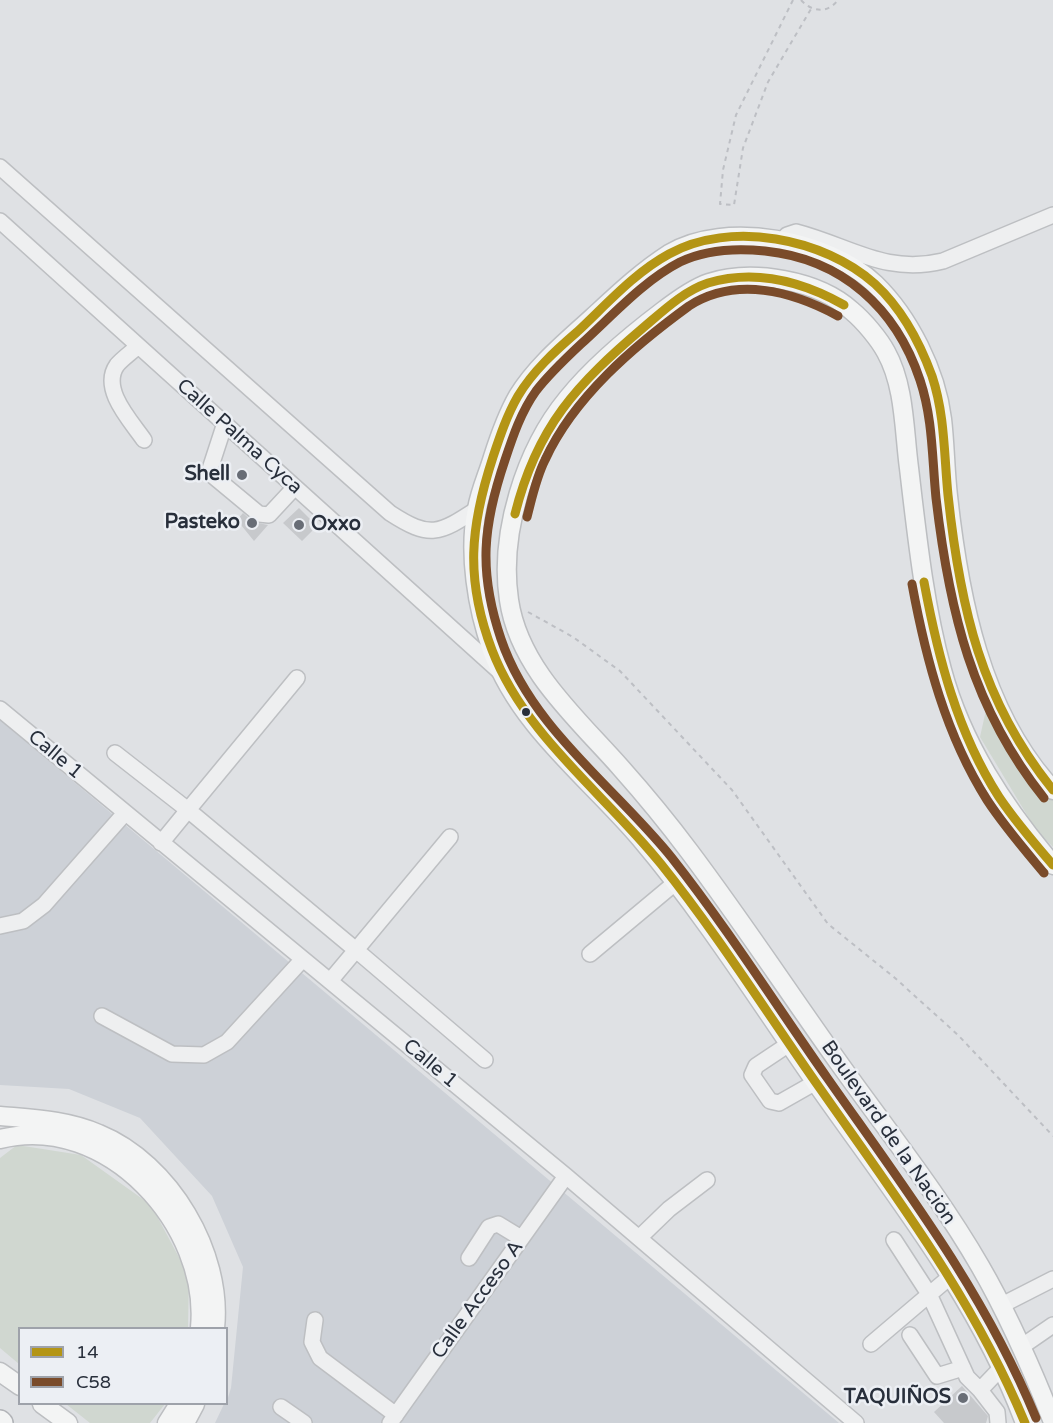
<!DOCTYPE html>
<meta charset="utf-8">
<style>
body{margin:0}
#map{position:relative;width:1053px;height:1423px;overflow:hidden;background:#dfe1e4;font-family:"Varela Round",sans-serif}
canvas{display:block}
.legend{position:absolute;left:18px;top:1327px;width:210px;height:78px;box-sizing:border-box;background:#eceff4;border:2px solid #9ea2aa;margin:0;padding:8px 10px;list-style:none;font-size:18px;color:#282f3b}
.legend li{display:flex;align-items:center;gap:12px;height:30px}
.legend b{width:30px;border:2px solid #9ea2aa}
</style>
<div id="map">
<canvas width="1053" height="1423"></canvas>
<ul class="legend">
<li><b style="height:8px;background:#b49515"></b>14</li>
<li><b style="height:8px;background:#7a4b2a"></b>C58</li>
</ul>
</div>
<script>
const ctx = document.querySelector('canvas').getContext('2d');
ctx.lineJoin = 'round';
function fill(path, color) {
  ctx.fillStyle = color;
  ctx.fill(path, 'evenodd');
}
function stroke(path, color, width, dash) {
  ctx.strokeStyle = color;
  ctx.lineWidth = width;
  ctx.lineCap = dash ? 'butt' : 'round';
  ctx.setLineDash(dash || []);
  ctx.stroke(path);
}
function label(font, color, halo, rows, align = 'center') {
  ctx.font = font + ' "Varela Round",sans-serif';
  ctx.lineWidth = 5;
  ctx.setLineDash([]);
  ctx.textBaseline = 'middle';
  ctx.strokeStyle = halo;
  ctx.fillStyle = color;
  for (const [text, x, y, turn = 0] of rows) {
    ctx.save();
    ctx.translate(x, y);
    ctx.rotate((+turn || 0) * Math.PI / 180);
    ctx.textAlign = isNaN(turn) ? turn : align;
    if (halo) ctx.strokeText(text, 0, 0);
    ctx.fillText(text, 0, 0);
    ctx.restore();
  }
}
const built = new Path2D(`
 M0,720L839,1423H215L224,1404H226L231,1388L243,1267L212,1196L140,1118L69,1089L0,1085Z`);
const green = new Path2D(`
 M986,710L1053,793V847L1036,830L980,737Z
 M17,1145L81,1155L151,1205L189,1276L188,1328H20L19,1364L0,1348V1158Z
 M66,1404H165L150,1423H90Z`);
const building = new Path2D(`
 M299,508L317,526L302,541L283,523Z
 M243,513L253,522L268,525L254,541L237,520Z
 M962,1386L988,1416L986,1423H944L934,1412Z`);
const path = new Path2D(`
 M793,0L736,115L723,170L720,204L734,205L743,148L768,82L811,9
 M801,0C812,12 827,14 838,0
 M528,612L573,637L620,671L732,790L828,924L895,978L958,1035L1053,1136`);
const minor = new Path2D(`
 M0,167L390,513C430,539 439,534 477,509
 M0,221L499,671
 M782,241L787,235L796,232C850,246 885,275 943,261L1053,215
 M138,346C132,352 123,358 117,365C100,389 131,421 144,440
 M225,423L210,469L212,475L259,514L269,515L295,487
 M0,709L566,1176L856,1423
 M115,753L188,810L297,678
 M450,837L356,950L485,1060
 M161,843L188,810L356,950L330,981
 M0,926L23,921L44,905L125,813
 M590,954L675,883
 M102,1016L172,1054L204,1055L227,1042L303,959
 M789,1044L756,1066L752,1075L770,1101L779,1103L816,1082
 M639,1238L669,1209L707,1180
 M894,1240L929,1294L967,1377L980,1390L1002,1367
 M469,1258L489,1227L498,1224L521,1238
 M1002,1305L1053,1279
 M315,1320L312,1342L320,1358L396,1415
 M910,1335L937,1376L963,1368
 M871,1344L951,1276
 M1021,1347L1053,1325
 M980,1390L997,1412L998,1423
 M281,1407L304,1423
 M390,1423L566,1176`);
const major = new Path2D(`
 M1053,865C1004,807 962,744 942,670C924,604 917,536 909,468C904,431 905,386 886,352C879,339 864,321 852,311C818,280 752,269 709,283C694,288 676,301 663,311C630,336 594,366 568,398C525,450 499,534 509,600C519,669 578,719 621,768C645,795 668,823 689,851C741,920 789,993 839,1063C886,1129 939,1195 980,1266C1009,1316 1032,1369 1053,1422
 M0,1116C34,1119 67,1120 99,1134C170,1163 223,1253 215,1328
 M0,1139C107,1112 210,1226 200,1328
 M0,1372L20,1386
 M42,1404L68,1423
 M167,1423L179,1404
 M185,1423L195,1404
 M1025,1423C979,1299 894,1194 819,1087C761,1004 706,916 640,838C589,778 519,726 492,650C477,608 468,553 477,509C480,491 488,474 493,457C500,435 507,415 518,396C537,365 567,341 593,317C618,294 641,272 669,254C725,220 829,240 875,284C909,317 936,371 942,419C945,444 945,470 948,496C959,597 981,713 1053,790`);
const highway = new Path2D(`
 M0,1421L2,1423`);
const bus1 = new Path2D(`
 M515,514C537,426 577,384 644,327C664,310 684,291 708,283C755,269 803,282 844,305
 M924,582C938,657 957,732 999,797C1015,821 1034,843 1053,865
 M1025,1423C973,1298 896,1197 819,1087C767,1013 718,935 661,864C605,794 525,736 492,650C465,579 470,527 493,457C500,436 507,415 518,396C533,371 555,351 577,332C606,305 634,273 669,254C730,220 824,238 875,284C901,308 920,343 932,376C945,415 944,455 948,495C960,607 981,701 1053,790`);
const bus2 = new Path2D(`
 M527,517C532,498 536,478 545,460C574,397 634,346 689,306C736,276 792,291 838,316
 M912,584C926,660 946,735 987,800C1004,826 1024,849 1044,873
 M1036,1418C984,1292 906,1190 828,1079C776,1005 728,929 672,858C615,787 531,728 501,639C478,571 483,525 505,460C513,436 521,412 536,391C549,374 565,359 581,344C612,316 643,281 680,262C707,249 736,248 765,251C842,259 896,308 920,380C933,419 932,458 936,498C949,610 972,708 1044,798`);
const markers = [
 [242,475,6,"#686d76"],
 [252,523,6,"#686d76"],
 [299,525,6,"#686d76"],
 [526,712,5,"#282f3b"],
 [963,1398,6,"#686d76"]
];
const streetNames = [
 ["Calle Palma Cyca",239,437,42],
 ["Calle 1",55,755,40],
 ["Calle 1",430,1064,40],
 ["Boulevard de la Nación",888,1133,55],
 ["Calle Acceso A",478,1300,-54]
];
const poiNames = [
 ["Shell",230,475],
 ["Pasteko",240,523],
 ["Oxxo",311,525,"left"],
 ["TAQUIÑOS",951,1398]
];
fill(built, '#cdd1d7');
fill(green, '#d0d7d0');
fill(building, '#c7c9cc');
stroke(minor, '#bdbfc2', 18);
stroke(major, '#bcbec1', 21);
stroke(highway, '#b2b4b8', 24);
stroke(path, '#bdbfc4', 2, [4.5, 4.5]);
stroke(minor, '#eeeff0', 15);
stroke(major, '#f3f4f4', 18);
stroke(highway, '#f3f4f4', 21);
stroke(bus1, '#b49515', 9);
stroke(bus2, '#7a4b2a', 9);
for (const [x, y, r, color] of markers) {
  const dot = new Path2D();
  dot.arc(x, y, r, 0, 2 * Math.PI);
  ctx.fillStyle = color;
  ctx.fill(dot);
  stroke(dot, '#eceff4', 2);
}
label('20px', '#282f3b', '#eceff4', streetNames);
label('bold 20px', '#282f3b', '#eceff4', poiNames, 'right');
</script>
